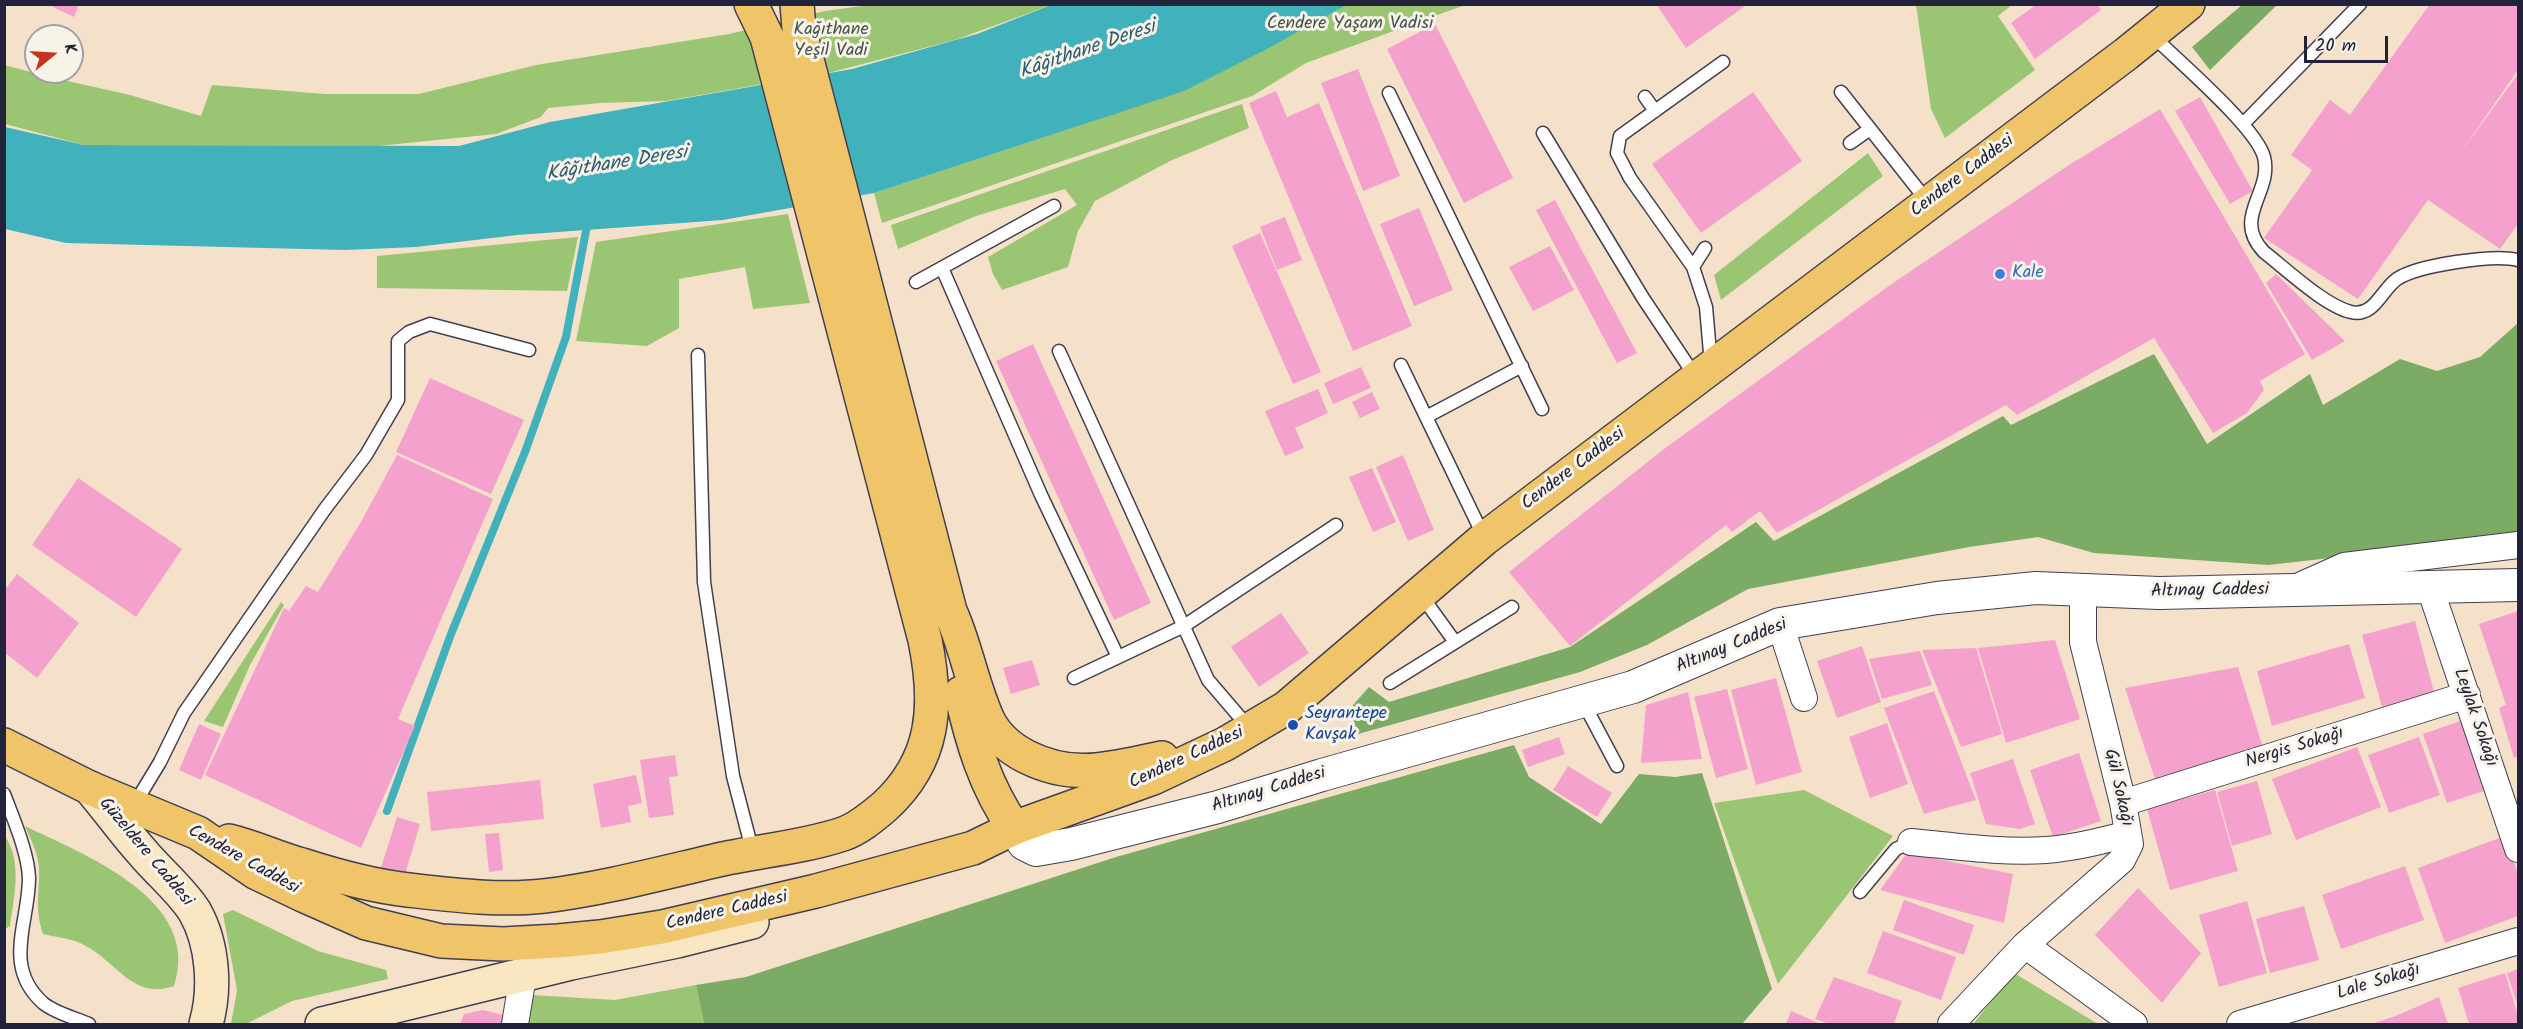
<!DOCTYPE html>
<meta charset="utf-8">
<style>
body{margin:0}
#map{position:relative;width:2523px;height:1029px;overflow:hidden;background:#f5e1c9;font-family:Kalam,sans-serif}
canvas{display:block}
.frame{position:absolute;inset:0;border:6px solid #22223b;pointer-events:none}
.north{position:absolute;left:24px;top:24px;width:60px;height:60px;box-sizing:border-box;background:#f7f3e8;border:2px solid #a29fa3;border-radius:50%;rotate:72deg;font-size:16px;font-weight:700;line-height:24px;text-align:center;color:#22223b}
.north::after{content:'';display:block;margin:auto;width:21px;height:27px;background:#c8321e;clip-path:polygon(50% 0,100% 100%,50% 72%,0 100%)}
.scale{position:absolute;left:2304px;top:36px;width:84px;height:27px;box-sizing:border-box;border:3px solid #22223b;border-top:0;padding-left:8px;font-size:18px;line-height:21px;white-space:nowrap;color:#22223b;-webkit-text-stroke:4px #f7f3e8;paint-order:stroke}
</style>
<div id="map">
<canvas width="2523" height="1029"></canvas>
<div class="frame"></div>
<div class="north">K</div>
<div class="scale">20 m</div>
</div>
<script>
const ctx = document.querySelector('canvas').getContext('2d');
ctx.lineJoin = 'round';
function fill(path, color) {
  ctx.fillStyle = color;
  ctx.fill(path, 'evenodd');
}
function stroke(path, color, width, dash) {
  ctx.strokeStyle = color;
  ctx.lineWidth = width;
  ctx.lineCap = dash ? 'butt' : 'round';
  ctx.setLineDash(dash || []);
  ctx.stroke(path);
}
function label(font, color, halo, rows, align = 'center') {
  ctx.font = font + ' Kalam,sans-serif';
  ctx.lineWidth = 6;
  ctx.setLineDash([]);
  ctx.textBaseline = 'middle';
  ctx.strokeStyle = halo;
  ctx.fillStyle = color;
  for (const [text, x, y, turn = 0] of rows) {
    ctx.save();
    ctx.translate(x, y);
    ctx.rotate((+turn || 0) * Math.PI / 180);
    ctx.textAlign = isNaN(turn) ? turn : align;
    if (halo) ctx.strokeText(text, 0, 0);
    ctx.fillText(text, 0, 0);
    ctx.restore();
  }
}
const green = new Path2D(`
 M869,5H1051L955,40L832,72L666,101L600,103L548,108L541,117L496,134L378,146L84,145L5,124L4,65L50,77L130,95L201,116L212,85L325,94H419L536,65L729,34L825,11Z
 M1346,5H1465L1306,63L1252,96L882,223L874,193L1100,119Z
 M1916,5H2012L1998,16L2035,70L1945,138L1931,109Z
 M1242,104L1249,128L1170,161L1095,201L1078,231L1068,267L1002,290L993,274L988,257L1077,205L1065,189L976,216L898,249L891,225Z
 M1868,153L1883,176L1721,300L1714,275Z
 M788,214L810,303L753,309L745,267L679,279V328L647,346L576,341L596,242Z
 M578,237L567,291L377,288V256Z
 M281,602L284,605L250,665L223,727L204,721Z
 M1804,790L1893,836L1778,984L1714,803Z
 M25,826C85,855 203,900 174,986C131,1001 115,958 80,943C69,938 55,937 43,934C34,906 40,895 39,868C38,853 31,840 25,826Z
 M4,835C23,860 14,897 10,926L5,929Z
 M233,910L318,951L386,970L388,979L292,1001L246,1024H231L237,990L223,914Z
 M2014,973L2098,1024H1973Z
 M696,985L704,1024H526L532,995L615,1000Z`);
const forest = new Path2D(`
 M2242,5H2277L2210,70L2192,47Z
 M2518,323V537L2268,565L2094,553L2038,537L1969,547L1748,589L1647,645L1580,672L1358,734L1354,721L1353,705L1369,687L1389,702L1570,647L1756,522L1774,541L2003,416L2011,425L2154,354L2207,444L2310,374L2323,405L2400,359L2437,371L2480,357Z
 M1514,745L1529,777L1601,824L1639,774L1675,777L1702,773L1772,989L1742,1024H704L696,985L746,977L1116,857Z`);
const water = new Path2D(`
 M1051,5H1346L1265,50L1184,91L1100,119L874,193L723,220L517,235L416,247L345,250L66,243L5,229V127L84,145L459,146L550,122L852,69L977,34Z`);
const stream = new Path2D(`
 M387,811L451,634L525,452L566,337L588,220`);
const building = new Path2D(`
 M47,4H79L74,17Z
 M1656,4H1748L1686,48Z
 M2037,4H2098L2101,10L2035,59L2011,23Z
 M2430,4H2518V70L2459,155L2518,74V224L2500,249L2428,200L2358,299L2264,238L2312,170L2291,155L2330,100L2350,115Z
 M1435,24L1513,178L1464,203L1387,49Z
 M1358,69L1400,176L1363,191L1321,83Z
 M1276,91L1287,117L1319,103L1412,326L1353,351L1249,103Z
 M1753,92L1802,161L1701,233L1652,164Z
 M2200,97L2253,191L2230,204L2175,111Z
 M2160,109L2305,354L2260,381L2264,390L2247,413L2213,433L2154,338L2017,415L2006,405L1777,533L1760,511L1732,532L1726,525L1570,646L1509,572L1664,449L1893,283L2069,165Z
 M1555,200L1637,353L1617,363L1536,210Z
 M1419,208L1453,290L1414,306L1380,224Z
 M1285,217L1302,260L1277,270L1260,227Z
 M1260,233L1321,372L1293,384L1232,246Z
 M1550,246L1574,290L1533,311L1509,267Z
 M2276,274L2345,341L2312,360L2266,283Z
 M1033,344L1151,603L1114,620L996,361Z
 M1361,367L1371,388L1333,404L1324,383Z
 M430,378L524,420L491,494L396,452Z
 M1318,389L1328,413L1295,428L1304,448L1285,456L1265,411Z
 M1372,392L1380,409L1360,418L1352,402Z
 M397,455L493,499L398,719L415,726L361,848L205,775L284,608L289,611L306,586L318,592L361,522Z
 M1403,455L1434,530L1408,541L1376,467Z
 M1372,468L1396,522L1373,532L1349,477Z
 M78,478L182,549L136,617L32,545Z
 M17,574L79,623L37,678L4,652V591Z
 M2518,611V756L2514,758L2499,708L2506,705L2479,624Z
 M1281,613L1309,653L1259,687L1231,647Z
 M2415,621L2434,692L2382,707L2362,635Z
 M2055,640L2080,719L2006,743L1978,648Z
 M2349,644L2365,698L2272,726L2257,671Z
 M1862,646L1881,702L1837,718L1817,661Z
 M1976,648L2002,734L1961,747L1922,650Z
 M1920,651L1932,685L1882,699L1869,659Z
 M1032,660L1040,685L1011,694L1003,668Z
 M2238,667L2263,748L2155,779L2125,688Z
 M1776,678L1802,772L1756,785L1731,690Z
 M1727,689L1748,769L1716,778L1694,697Z
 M1934,691L1976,800L1924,814L1884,708Z
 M1688,692L1702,759L1641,763L1646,705Z
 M2463,720L2487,790L2447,803L2423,734Z
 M1887,723L1908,784L1870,798L1849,737Z
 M199,724L221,734L201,780L179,770Z
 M1559,737L1565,754L1528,767L1522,750Z
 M2419,737L2440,795L2389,813L2368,755Z
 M2357,747L2381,807L2296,840L2272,779Z
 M2079,753L2101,821L2053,837L2030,770Z
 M675,755L678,776L669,777L674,815L649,818L640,760Z
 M2013,759L2035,824L2020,829L1986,824L1970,773Z
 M1568,766L1612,793L1597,817L1553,790Z
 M636,775L642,803L628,806L631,822L601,828L593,784Z
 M540,780L544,819L431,831L427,792Z
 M2257,781L2272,834L2232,846L2217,792Z
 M2215,790L2238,871L2170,890L2147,809Z
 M397,817L420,824L404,878L380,871Z
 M499,833L503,870L489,872L485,834Z
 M2505,836L2518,874V916L2445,943L2418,868Z
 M1907,853L2013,874L2004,923L1880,890Z
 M2405,866L2424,920L2341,949L2322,895Z
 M2138,888L2201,953L2162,1003L2095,935Z
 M1904,900L1974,925L1964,955L1893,930Z
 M2247,901L2267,973L2219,987L2199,915Z
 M2304,906L2319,960L2270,973L2256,919Z
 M1883,931L1956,957L1941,1000L1867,973Z
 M2518,969V1007L2507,973Z
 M2505,973L2518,1015V1024H2469L2458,988Z
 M1834,977L1902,1001L1894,1024H1829L1815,1019Z
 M2439,997L2448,1024H2372L2398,1015Z
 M483,1010L507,1016L505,1024H460L464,1014Z
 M1791,1011L1821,1024H1786Z`);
const service = new Path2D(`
 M2152,35C2178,61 2256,127 2264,157C2273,193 2231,217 2264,252C2286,269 2325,306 2351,312C2374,318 2382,289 2397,279C2418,265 2494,254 2518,260
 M1841,92L1927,201
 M1389,93L1542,409
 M1645,97L1655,111
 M2243,124L2360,4
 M1543,133L1643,298L1695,376
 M1850,143L1870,129
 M1705,248L1693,267L1706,307L1711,364
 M1693,267L1630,178L1617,153L1620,136L1723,62
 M942,268L1041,495L1118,657
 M916,282L1054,206
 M1059,351L1208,680L1250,729
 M698,355L704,582L733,776L753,853
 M1401,365L1484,537
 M1426,417L1522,366
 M1421,595L1455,642
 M1074,678L1184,626L1336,525
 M1390,683L1512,607
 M1583,702L1617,766
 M4,794C13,818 28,852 29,878C29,923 2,966 43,1003C55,1013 75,1018 89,1024
 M134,805L160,762L184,713L325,509L366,455L398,400V341L409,332L430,324L529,350
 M1860,892L1896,849L1911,842`);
const minor = new Path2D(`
 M2297,587L2344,566L2518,545
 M2430,588L2518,849
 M1780,624L1804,698
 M2123,803L2467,695
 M1911,842C1955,846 2001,853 2046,850C2074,848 2101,841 2128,834
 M2025,945L2134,1024
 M515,1024L523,976
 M1951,1024L2025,945L2122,860L2130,844L2123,803L2083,642V588
 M2240,1024L2518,941`);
const tertiary = new Path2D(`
 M1014,828L1024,844L1036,850L1071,844L1218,807L1322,775L1633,687L1780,624L1937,598L2036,588L2159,593L2518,585`);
const secondary = new Path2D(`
 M90,788C108,809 124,832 143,853C158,871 183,892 195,912C213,944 216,989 206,1024
 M322,1024L571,963L677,941L752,922`);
const primary = new Path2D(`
 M797,4L799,29L950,611C966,646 972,685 988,720C996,736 1011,749 1027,757C1075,781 1112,768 1162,758
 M961,693C972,742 985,786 1014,828
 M4,745L90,788L198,833L255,872L305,896L366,923L441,941L503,944L558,941L600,937L662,927L816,891L973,848L1014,828L1153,778L1225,744L1286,708L1484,539L2126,54L2188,4
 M229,841C254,847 277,858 302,865C336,876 373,886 408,890C452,895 500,901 544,896C601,889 658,874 714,861C756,851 801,848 843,834C858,829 872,817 884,807C936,760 938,704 925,640L767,37L751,4`);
const markers = [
 [2000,274,6,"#3f7fe0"],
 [1293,725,6,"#1a4fb4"]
];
const parkNames = [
 ["Cendere Yaşam Vadisi",1350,25],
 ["Kağıthane",831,31],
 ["Yeşil Vadi",831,52]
];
const streetNames = [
 ["Cendere Caddesi",1963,177,-37],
 ["Cendere Caddesi",1574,470,-37],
 ["Altınay Caddesi",2210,592,-1],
 ["Altınay Caddesi",1732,647,-22],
 ["Leylak Sokağı",2474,718,71],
 ["Nergis Sokağı",2295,749,-17],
 ["Cendere Caddesi",1187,759,-25],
 ["Gül Sokağı",2117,788,77],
 ["Altınay Caddesi",1269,791,-17],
 ["Güzeldere Caddesi",145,853,50],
 ["Cendere Caddesi",243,861,29],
 ["Cendere Caddesi",727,912,-13],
 ["Lale Sokağı",2379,983,-17]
];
const shopNames = [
 ["Kale",2012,274]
];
const transitNames = [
 ["Seyrantepe",1305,715],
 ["Kavşak",1305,736]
];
const waterNames = [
 ["Kâğıthane Deresi",1088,51,-19],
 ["Kâğıthane Deresi",617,165,-9]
];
fill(green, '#9ac673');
fill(forest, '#7bab65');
fill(water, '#41b1bc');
stroke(stream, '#41b1bc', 8);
fill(building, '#f4a2cd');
stroke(service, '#423f50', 15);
stroke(minor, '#423f50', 28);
stroke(tertiary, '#423f50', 34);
stroke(secondary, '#423f50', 36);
stroke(primary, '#423f50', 36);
stroke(service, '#fff', 12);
stroke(minor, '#fff', 26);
stroke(tertiary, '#fff', 32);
stroke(secondary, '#f9e7c3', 33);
stroke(primary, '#f0c469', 33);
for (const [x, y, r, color] of markers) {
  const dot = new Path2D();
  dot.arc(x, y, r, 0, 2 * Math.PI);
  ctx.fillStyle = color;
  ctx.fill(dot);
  stroke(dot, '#f7f3e8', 2);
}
label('18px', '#46534c', '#f7f3e8', parkNames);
label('18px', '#22223b', '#f7f3e8', streetNames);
label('18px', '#366cbe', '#f7f3e8', shopNames, 'left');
label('18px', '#164399', '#f7f3e8', transitNames, 'left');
label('italic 20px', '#2e5b6f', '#f7f3e8', waterNames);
</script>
